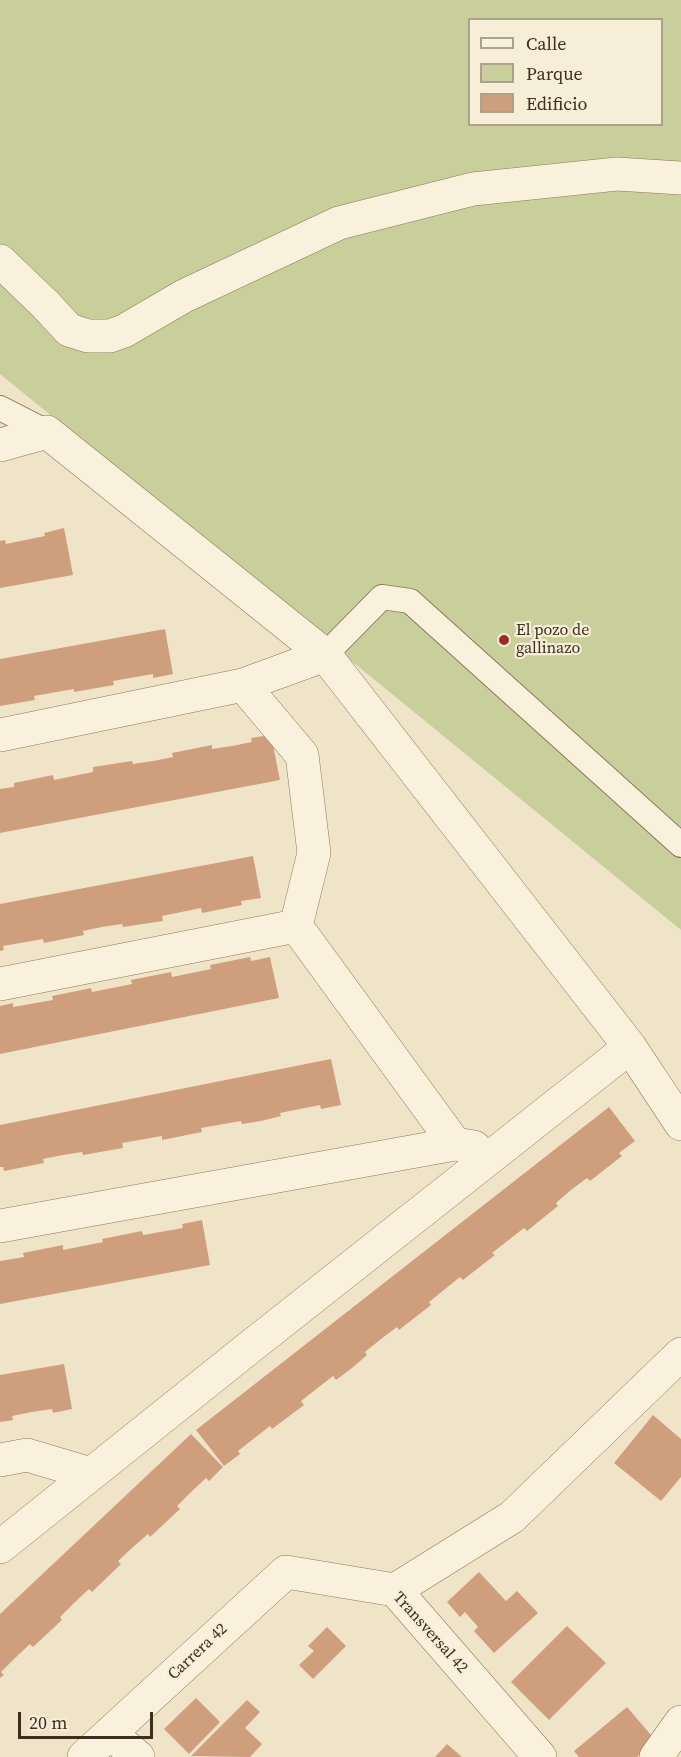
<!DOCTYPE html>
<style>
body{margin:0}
#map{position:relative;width:681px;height:1757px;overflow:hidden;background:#f0e4c8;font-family:"Source Serif 4",serif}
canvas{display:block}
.legend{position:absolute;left:468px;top:18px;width:195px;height:108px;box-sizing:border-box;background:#f7eed8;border:2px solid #ada18e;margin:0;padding:8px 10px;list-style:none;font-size:18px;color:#3d2e20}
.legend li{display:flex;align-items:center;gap:12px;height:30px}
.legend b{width:30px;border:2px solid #ada18e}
.scale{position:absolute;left:18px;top:1712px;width:135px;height:27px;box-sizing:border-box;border:3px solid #3d2e20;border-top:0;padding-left:8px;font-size:18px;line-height:21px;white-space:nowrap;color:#3d2e20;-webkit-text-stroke:4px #f7eed8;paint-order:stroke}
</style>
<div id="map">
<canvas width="681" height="1757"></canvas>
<ul class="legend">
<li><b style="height:8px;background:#faf1dc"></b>Calle</li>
<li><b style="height:16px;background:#c9cf9b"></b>Parque</li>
<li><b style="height:16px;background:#cf9f7d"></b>Edificio</li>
</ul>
<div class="scale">20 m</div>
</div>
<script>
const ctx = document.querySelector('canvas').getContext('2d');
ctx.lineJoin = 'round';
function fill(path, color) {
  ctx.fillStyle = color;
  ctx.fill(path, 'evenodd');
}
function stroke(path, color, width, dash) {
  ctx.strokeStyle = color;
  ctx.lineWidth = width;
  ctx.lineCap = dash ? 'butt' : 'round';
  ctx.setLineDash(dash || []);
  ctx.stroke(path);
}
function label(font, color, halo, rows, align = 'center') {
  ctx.font = font + ' "Source Serif 4",serif';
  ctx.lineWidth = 4.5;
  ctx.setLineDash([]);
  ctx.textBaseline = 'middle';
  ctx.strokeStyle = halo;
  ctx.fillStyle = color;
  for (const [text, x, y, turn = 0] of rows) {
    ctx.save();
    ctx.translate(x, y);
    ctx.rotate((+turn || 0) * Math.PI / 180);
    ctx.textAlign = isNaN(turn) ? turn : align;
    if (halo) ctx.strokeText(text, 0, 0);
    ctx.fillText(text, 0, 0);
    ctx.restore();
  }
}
const green = new Path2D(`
 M0,0H681V930L0,374ZM470,20H662V124H470Z`);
const building = new Path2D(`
 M64,528L73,575L0,588V541L5,540L6,544L45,536L44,533Z
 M165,629L173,674L153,678V674L113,681L114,685L74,692V689L34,696L35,700L0,706V659Z
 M271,735L280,780L0,833V789L14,787V783L53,775L54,780L93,772V767L132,761L133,764L153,761L173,757L172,753L212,745V749L232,746L252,742L251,738Z
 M253,856L261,898L241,901L242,905L202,913L201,908L162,916L163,921L123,927L122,924L102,927L83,931L84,935L44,943L43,939L3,946L4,950L0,951V904Z
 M250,957L251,961L270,957L279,998L0,1054V1006L13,1003V1007L53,1000L52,996L72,992L91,988L92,992L132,984L131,980L171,972L172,977L211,969L210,965Z
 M331,1059L341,1105L321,1109L320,1105L280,1113L281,1116L261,1121L242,1124L241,1121L201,1128L202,1132L162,1140V1136L122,1143L123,1148L83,1155L82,1152L63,1155L43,1159L44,1163L4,1171L3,1167H0V1125Z
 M609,1107L635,1141L619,1153L622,1156L590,1181L587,1178L571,1190L556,1203L558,1206L527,1231L524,1228L492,1253L495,1255L463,1280L460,1277L429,1302L431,1305L399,1330L397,1327L381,1339L365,1352L367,1355L352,1368L336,1380L333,1376L301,1401L304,1405L272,1429L270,1426L238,1451L240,1454L224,1466L196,1430Z
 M202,1220L210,1265L0,1304V1261L24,1257L23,1253L63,1245V1250L103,1242L102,1239L142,1231L143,1235L183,1228L182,1224Z
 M64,1364L72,1409L53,1413L52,1409L32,1412L12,1416L13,1420L0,1422V1375Z
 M653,1415L681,1439V1477L661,1501L614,1463Z
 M191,1434L223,1467L209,1481L206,1478L191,1492L177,1506L180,1509L150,1537L148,1534L133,1547L118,1561L121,1564L92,1592L89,1589L74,1603L60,1617L62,1620L33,1647L30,1644L15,1658L1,1672L4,1675L0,1678V1614Z
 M479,1572L506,1601L517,1591L538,1613L494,1653L474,1631L478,1627L465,1612L460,1617L447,1602Z
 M567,1626L606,1663L549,1720L511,1682Z
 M327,1627L346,1646L313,1679L299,1665L314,1651L308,1646Z
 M196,1698L220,1722L189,1754L164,1729Z
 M247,1700L260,1712L245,1728L262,1744L250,1757L191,1756Z
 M627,1707L656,1741L637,1757H579L574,1751Z
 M447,1744L462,1757H435Z`);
const lane = new Path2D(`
 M0,408L47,432
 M325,655L382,597L410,601L681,845`);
const street = new Path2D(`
 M0,261L46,305L69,330L88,336H110L124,331L184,296L339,223L473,189L617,174L681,178
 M0,445L47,432L325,655L630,1047L681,1124
 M243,685L302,755L314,853L296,926L455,1144
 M0,735L243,685L325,655
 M0,984L296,926
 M0,1226L455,1144L474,1147
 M0,1460L27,1455L91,1474
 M0,1547L255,1343L630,1047
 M395,1590L512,1517L681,1354
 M110,1733L138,1757
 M84,1757L286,1572L395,1590L540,1757
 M656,1757L681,1722`);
const markers = [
 [504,640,6,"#9e2a2b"]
];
const poiNames = [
 ["El pozo de",516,631],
 ["gallinazo",516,649]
];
const streetNames = [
 ["Transversal 42",430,1633,48],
 ["Carrera 42",198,1652,-43]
];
fill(green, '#c9cf9b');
fill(building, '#cf9f7d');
stroke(lane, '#8d765c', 26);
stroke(street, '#8d765c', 34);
stroke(lane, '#faf1dc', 24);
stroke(street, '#faf1dc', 33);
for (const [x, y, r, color] of markers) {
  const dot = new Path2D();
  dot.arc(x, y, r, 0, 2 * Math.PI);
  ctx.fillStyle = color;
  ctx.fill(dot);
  stroke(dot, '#f7eed8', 2);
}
label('16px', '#3d2e20', '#f7eed8', poiNames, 'left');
label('16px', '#3d2e20', '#f7eed8', streetNames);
</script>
